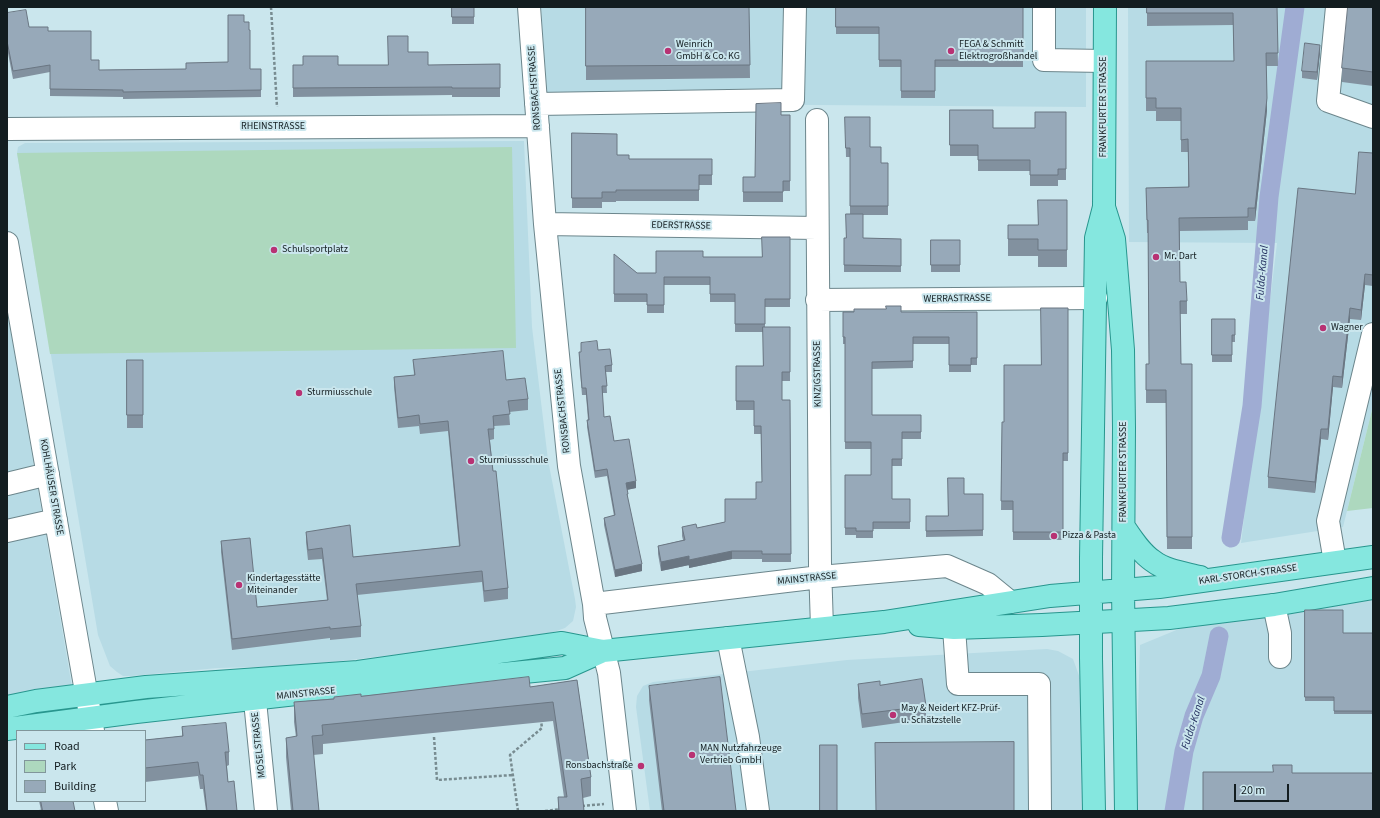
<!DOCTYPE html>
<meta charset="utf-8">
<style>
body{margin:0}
#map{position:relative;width:1380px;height:818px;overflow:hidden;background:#cae6ed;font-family:"Source Sans 3",sans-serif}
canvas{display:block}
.frame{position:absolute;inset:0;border:8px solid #131d20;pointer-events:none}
.legend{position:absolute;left:16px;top:730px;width:130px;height:72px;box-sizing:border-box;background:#cae6ed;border:1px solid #81969b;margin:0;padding:5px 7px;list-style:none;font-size:12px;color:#131d20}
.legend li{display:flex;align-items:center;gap:8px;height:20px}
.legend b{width:20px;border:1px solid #81969b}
.scale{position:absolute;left:1234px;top:784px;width:55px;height:18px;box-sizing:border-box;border:2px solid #131d20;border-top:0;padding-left:5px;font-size:12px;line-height:14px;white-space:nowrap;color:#131d20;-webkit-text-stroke:3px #cae6ed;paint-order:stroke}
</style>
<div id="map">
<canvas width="1380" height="818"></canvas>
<div class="frame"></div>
<ul class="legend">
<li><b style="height:5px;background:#85e7df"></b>Road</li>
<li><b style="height:11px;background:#add8be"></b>Park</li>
<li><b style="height:11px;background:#97a9b9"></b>Building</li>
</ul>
<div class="scale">20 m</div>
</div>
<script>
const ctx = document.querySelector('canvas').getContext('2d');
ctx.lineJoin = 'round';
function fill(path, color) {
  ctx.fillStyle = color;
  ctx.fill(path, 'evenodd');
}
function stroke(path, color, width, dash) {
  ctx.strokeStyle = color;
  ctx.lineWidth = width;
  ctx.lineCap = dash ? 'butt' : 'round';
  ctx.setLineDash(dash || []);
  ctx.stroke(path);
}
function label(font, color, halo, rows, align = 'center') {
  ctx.font = font + ' "Source Sans 3",sans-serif';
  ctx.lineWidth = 4;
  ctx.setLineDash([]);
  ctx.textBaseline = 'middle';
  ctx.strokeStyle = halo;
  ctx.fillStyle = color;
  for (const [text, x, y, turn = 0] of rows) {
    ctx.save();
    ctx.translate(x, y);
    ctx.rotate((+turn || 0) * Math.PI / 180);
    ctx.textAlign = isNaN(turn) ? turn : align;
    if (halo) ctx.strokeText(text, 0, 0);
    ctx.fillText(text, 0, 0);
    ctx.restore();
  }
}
const built = new Path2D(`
 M541,7H1086V107L548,103Z
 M1128,7H1373V406L1343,527L1241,543L1277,243L1129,242Z
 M524,141L532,327L548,460L575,599L576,607L573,621L565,628L542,636L507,642L297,666L218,668L131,676H123L117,672L110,666L98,635L17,153L18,147L25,143Z
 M7,310L72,687L7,703Z
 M1373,600V811H1135L1140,645L1191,624Z
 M1047,649L1058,651L1073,659L1081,681L1082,811H650L636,707L637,696L643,686L653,682L847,660Z`);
const green = new Path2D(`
 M512,147L516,348L50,354L17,153Z
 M1373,406V508L1347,511Z`);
const canal = new Path2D(`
 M1231,538L1252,406L1269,197L1295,7
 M1174,811L1184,751L1194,716L1211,676L1219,636`);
const path = new Path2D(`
 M271,7L277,107
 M434,737L437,780L513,775
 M582,806L604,804
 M518,811L510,755L542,728L541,721
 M545,811L561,809`);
const minor = new Path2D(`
 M529,7L545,224L569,466L594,604L595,618L609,673L625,811
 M1044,7V60L1104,61
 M1337,7L1328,101L1373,117
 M536,104L793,100L795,7
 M817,120L820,565L822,628
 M7,129L538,126
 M545,224L817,228
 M7,243L93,731
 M817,300L1096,298
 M7,484L48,474
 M7,531L56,520
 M1335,562L1328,521L1373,334
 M594,604L820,577L947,566L988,584L1010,602
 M1274,605L1280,633V657
 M954,628L958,684H1039L1040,811
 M728,638L748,737L758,811
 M253,681L266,811
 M105,801L107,811`);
const major = new Path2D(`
 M1104,207L1114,239L1123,350L1124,428L1123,590L1126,811
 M1124,527C1132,539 1141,553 1153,561C1166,571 1184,573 1200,577
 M919,625L954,628L1042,625L1169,618L1274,605L1373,588
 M7,707L36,701L146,687L358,672L562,643L603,651L884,622L1050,596L1159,587L1373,557
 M7,729L136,712L296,694L565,668L603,651
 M1094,811L1091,658V558L1096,238L1104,207L1105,7`);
const wall = new Path2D(`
 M452,7H474V24H452Z
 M586,7H749L750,78L586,80Z
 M836,7H1023V67H935V98H901V67H879V34H836Z
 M1147,7H1277L1278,66H1266L1267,110L1255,221H1248V230L1180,231V282L1187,301V314H1180L1181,364H1192V549H1167L1166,403H1146V364H1149L1148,233H1147L1146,188L1188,187V152H1181V121H1156V111H1146V61H1234L1233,25L1147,26Z
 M1373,7V86L1342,82V68Z
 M7,13L29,27L48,31L91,60L99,70L186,69L228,62L244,22L250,69H261V97L123,99V97L50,96V72L13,79L7,48Z
 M408,52L428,65L500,64V97H452V95L293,97V65H388Z
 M1320,52L1317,80L1302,78V71Z
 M950,110L993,128H1035L1066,112V180H1058V186H1030V171H978V156H950Z
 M781,115H790V191H783V202H743V177H755Z
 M845,117L870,147L881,163H888V215H863V238L901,239V272H844V238H846L850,214V157H846Z
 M572,133L617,155L629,159H712V185H699V201H616V202H602V208H572Z
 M1373,153V286L1365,285L1361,320L1350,319L1342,388L1333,387L1328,440L1321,439L1315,493L1268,488V477Z
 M1067,200V267H1038V256H1008V225H1038Z
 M790,237V307H765V327H790V381H782V400H790L791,562H762V559H732L689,568V565L661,571L658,554V546L683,540L682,536V527L697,528L725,522L756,499L762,482L761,434H754V410H736V366H763V332H735V302H710V285H664V313H647V302H614V254L637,273H656L703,257H762Z
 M931,240H960V272H931Z
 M1068,308V461H1063V540H1013V510H1001L1002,422H1004L1041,365Z
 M843,312H977V365H971V372H949V344H913V368L872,369V415H921V439H902V466H892V499H910V529H873V538H856V535H845V475H871V449H845V344H843Z
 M1212,319H1235V342H1232V362H1212Z
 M581,343L598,350L612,365V372H606L607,393H602L604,417L614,441L636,488L627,490L628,501L642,571L615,577L604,525V518L614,516L607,476L595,478L587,427V420H588L586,395H582L579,359V352H581Z
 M127,360H143V428H127Z
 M413,360L506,380L528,399V410L509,412L510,425L494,426V439L490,440L493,471L508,588V599L484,602L482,582L357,595L361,626V637L330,640V638L232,650L221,552V541L257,607L327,600L322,559L308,560L306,542V532L353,557L459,546L448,431L420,434L419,426L398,428L394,387V377L414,375Z
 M964,494H983V536L926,537V516H948Z
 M1305,610L1343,633H1373V714H1334V701H1305Z
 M577,680L591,777V796L583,798L584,811H558V797H564L553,721L323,744V754L313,755L319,811H291L286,757V738L296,737L294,722V702L361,696L530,687Z
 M858,684L880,685L926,706V719L862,728L858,698Z
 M649,686L736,811H662L649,700Z
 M182,727L229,752V765L227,766L228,782L237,811H206L203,789H200L198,776L145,782V740L182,736Z
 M39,801H73L41,810Z`);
const shadedWall = new Path2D(`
 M1320,45V52L1317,80V72Z
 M1267,98V110L1255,221V208Z
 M1365,274V285L1361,320V310Z
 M1350,308V319L1342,388V377Z
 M1333,376V387L1328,440V429Z
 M1321,429V439L1315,493V482Z
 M636,481V488L626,490V483Z
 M732,551V559L689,568V560Z
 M689,556V565L661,571V562Z
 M642,564V571L615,577V570Z`);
const building = new Path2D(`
 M452,7H474V17H452Z
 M586,7H749L750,65L586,66Z
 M836,7H1023V60H935V91H901V60H879V27H836Z
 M1147,7H1277L1278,53H1266L1267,98L1255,208H1248V217L1179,218L1180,282H1186L1187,301H1180L1181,364H1192V537H1167L1166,390H1146V364H1149L1148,220H1147L1146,188L1189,187L1188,139L1181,140V108H1156V98H1146V61H1234L1233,13H1147Z
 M1348,7H1373V72L1342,68Z
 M26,10L29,27H48V31H91V60H99V70L186,69V63L228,62V15H244V22H249V30H250V69H261V90L123,92V90L50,89V65L13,71L7,41V13Z
 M388,36H408V52H428V65L500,64V88H452V87L293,88V65H303V56H338V65H388Z
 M1305,43L1320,45L1317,72L1302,71Z
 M781,103V115H790V181H783V192H743V177H755L756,104Z
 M950,110H993V128H1035V112H1066V169H1058V175H1030V160H978V145H950Z
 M845,117H870V147H881V163H888V206H850V148H846Z
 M572,133L617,134V155H629V159H712V175H699V190H616V192H602V198H572Z
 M1359,152L1373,153V275L1365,274L1361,310L1350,308L1342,377L1333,376L1328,429H1321L1315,482L1268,477L1298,188L1355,194Z
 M1038,200H1067V250H1038V239H1008V225H1038Z
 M846,214H863V238L901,239V266L844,265V238H846Z
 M762,237H790V299H765V324H735V294H710V277H664V305H647V294H614V254L637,273H656V251H703V257H762Z
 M931,240H960V265H931Z
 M886,306H901V312H977V358H971V365H949V337H913V361L872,362V415H921V432H902V459H892V499H910V522H873V531H856V528H845V475H871V442H845V337H843V312H854V309H886Z
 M1041,308H1068V453H1063V532H1013V501H1001L1002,422H1004V365H1041Z
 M1212,319H1235V335H1232V355H1212Z
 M763,327H790V372H782V400H790L791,554H762V551H732L689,560V556L661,562L658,546L685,540L682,527L696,524L697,528L725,522V499H756V482H762L761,426H754V401H736V366H763Z
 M597,341L598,350L610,349L612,365L605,366L607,386H602L604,417L610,416L614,441L629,439L636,481L626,483L628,494H627L642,564L615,570L604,518L615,515L607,469L595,471L587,420H589L586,388H582L579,352H581V343Z
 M503,351L506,380L525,378L528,399L508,401L510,414L493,416L494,429H488L493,471H496L508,588L484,591L482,571L356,584L361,626L330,629V627L232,639L221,541L250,538L257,607L328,600L322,548L308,550L306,532L350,525L353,557L460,546L448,421L420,424L419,415L398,418L394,377L415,375L413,360Z
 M127,360H143V415H127Z
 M948,478H964V494H983V530L926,531V516H948Z
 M1305,610H1343V633H1373V711H1334V697H1305Z
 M529,677L530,687L577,680L591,777L581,779L584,811H559L558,797H567L553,702L322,725L323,735L312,736L319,811H293L286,738L297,736L294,702L334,699V697L361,694V696Z
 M720,677L736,811H664L649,686Z
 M922,679L926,706L862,714L858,684L880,681V685Z
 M226,723L229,752H225L228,782L234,781L237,811H207L203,775H200L198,762L145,768V740L183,736L182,727Z
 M1014,742V811H876L875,743Z
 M820,745H837V811H820Z
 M1273,765H1292V773H1373V811H1203V772H1273Z
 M41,801H73L75,811H36L42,810Z`);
const markers = [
 [668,51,4,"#b83273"],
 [951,51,4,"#b83273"],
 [274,250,4,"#b83273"],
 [1156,257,4,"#b83273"],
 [1323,328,4,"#b83273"],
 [299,393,4,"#b83273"],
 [471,461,4,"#b83273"],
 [1054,536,4,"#b83273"],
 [239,585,4,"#b83273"],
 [893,715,4,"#b83273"],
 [692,755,4,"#b83273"],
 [641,766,4,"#b83273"]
];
const poiNames = [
 ["Weinrich",676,45],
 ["GmbH & Co. KG",676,57],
 ["FEGA & Schmitt",959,45],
 ["Elektrogroßhandel",959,57],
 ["Schulsportplatz",282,250],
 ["Mr. Dart",1164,257],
 ["Wagner",1331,328],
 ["Sturmiusschule",307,393],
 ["Sturmiussschule",479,461],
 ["Pizza & Pasta",1062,536],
 ["Kindertagesstätte",247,579],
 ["Miteinander",247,591],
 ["May & Neidert KFZ-Prüf-",901,709],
 ["u. Schätzstelle",901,721],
 ["MAN Nutzfahrzeuge",700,749],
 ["Vertrieb GmbH",700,761],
 ["Ronsbachstraße",633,766,"right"]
];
const streetNames = [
 ["RONSBACHSTRASSE",535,88,-94],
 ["FRANKFURTER STRASSE",1104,107,-90],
 ["RHEINSTRASSE",273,127],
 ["EDERSTRASSE",681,226,1],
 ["WERRASTRASSE",957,299,-1],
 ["KINZIGSTRASSE",818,374,-91],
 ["RONSBACHSTRASSE",563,411,-96],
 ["FRANKFURTER STRASSE",1124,472,-90],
 ["KOHLHÄUSER STRASSE",51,487,80],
 ["KARL-STORCH-STRASSE",1248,575,-8],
 ["MAINSTRASSE",807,579,-6],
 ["MAINSTRASSE",306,694,-6],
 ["MOSELSTRASSE",259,745,-96]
];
const waterNames = [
 ["Fulda-Kanal",1263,273,-85],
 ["Fulda-Kanal",1194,723,-72]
];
fill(built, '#b7dbe5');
fill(green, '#add8be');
stroke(canal, '#9facd3', 19);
stroke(minor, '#6c868c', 24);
stroke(major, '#28968e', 24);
stroke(path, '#788c91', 2.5, [3, 2]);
stroke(minor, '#fff', 22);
stroke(major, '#85e7df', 22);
fill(wall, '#82919f');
fill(shadedWall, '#6a7682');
fill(building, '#97a9b9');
stroke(building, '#6a7682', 1);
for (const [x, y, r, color] of markers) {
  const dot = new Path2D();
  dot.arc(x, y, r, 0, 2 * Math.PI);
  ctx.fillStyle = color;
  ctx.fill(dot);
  stroke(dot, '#cae6ed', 1.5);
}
label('10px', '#131d20', '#cae6ed', poiNames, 'left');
label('10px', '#131d20', '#cae6ed', streetNames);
label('italic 11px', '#1e295a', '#cae6ed', waterNames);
</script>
